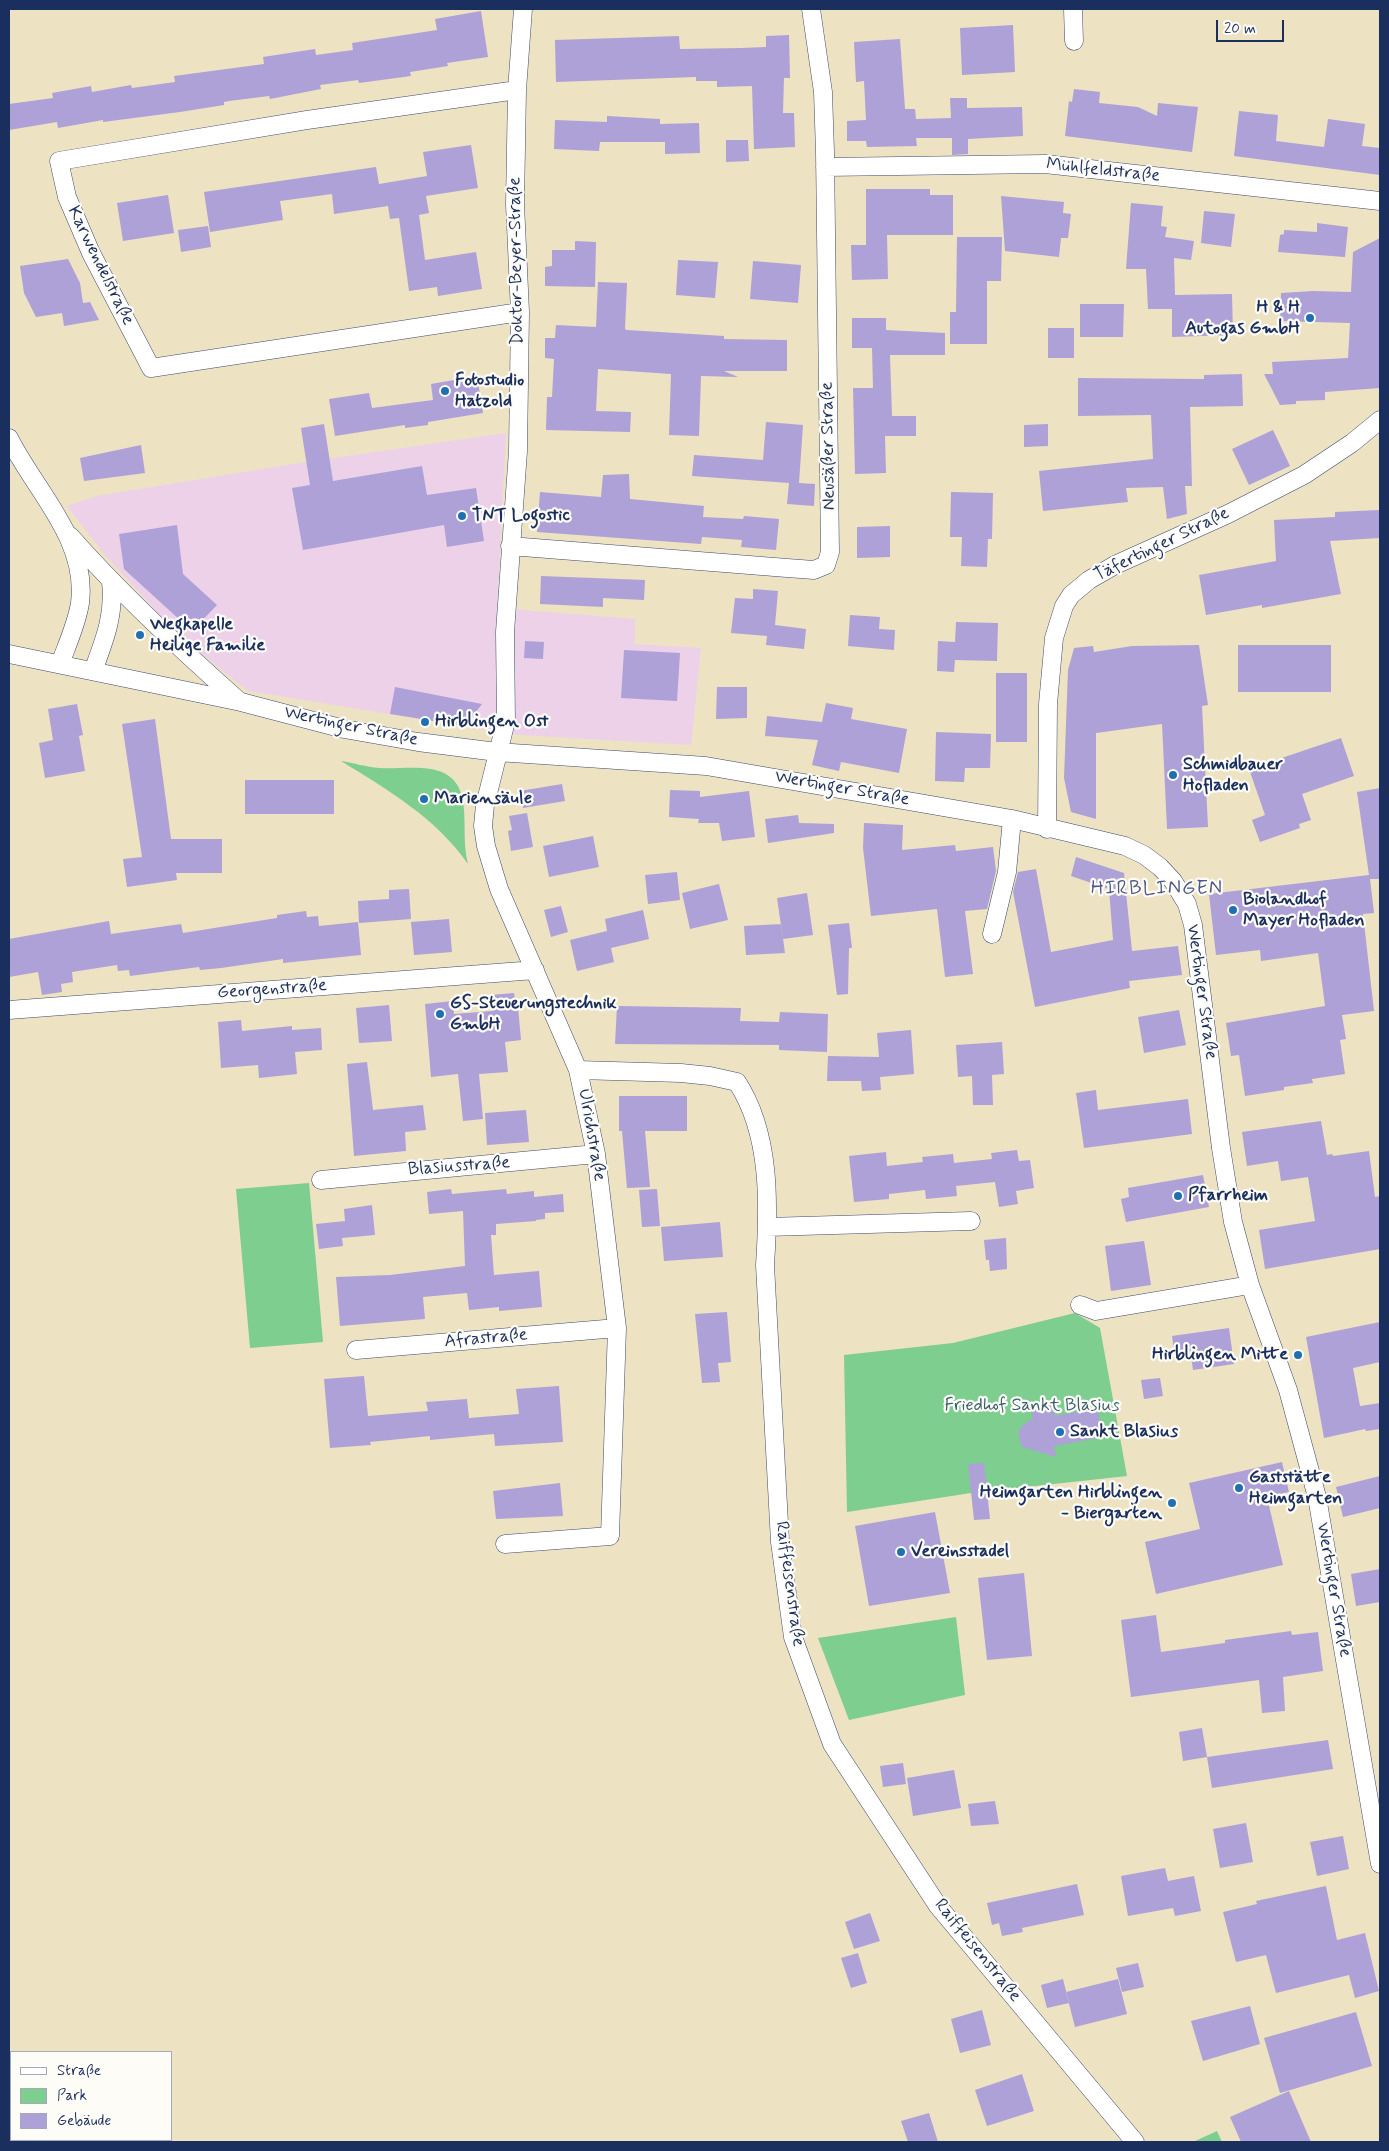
<!DOCTYPE html>
<meta charset="utf-8">
<style>
body{margin:0}
#map{position:relative;width:1389px;height:2151px;overflow:hidden;background:#ede2c2;font-family:Mynerve,sans-serif}
canvas{display:block}
.frame{position:absolute;inset:0;border:10px solid #1b2f5e;pointer-events:none}
.legend{position:absolute;left:10px;top:2051px;width:162px;height:90px;box-sizing:border-box;background:#fdfcf7;border:1px solid #a3aaba;margin:0;padding:6px 9px;list-style:none;font-size:15px;color:#1b2f5e}
.legend li{display:flex;align-items:center;gap:10px;height:25px}
.legend b{width:25px;border:1px solid #a3aaba}
.scale{position:absolute;left:1216px;top:20px;width:68px;height:22px;box-sizing:border-box;border:2px solid #1b2f5e;border-top:0;padding-left:6px;font-size:15px;line-height:18px;white-space:nowrap;color:#1b2f5e;-webkit-text-stroke:4px #fdfcf7;paint-order:stroke}
</style>
<div id="map">
<canvas width="1389" height="2151"></canvas>
<div class="frame"></div>
<ul class="legend">
<li><b style="height:6px;background:#fff"></b>Straße</li>
<li><b style="height:14px;background:#7dce8f"></b>Park</li>
<li><b style="height:14px;background:#aea1d8"></b>Gebäude</li>
</ul>
<div class="scale">20 m</div>
</div>
<script>
const ctx = document.querySelector('canvas').getContext('2d');
ctx.lineJoin = 'round';
function fill(path, color) {
  ctx.fillStyle = color;
  ctx.fill(path, 'evenodd');
}
function stroke(path, color, width, dash) {
  ctx.strokeStyle = color;
  ctx.lineWidth = width;
  ctx.lineCap = dash ? 'butt' : 'round';
  ctx.setLineDash(dash || []);
  ctx.stroke(path);
}
function label(font, color, halo, rows, align = 'center') {
  ctx.font = font + ' Mynerve,sans-serif';
  ctx.lineWidth = 4.5;
  ctx.setLineDash([]);
  ctx.textBaseline = 'middle';
  ctx.strokeStyle = halo;
  ctx.fillStyle = color;
  for (const [text, x, y, turn = 0] of rows) {
    ctx.save();
    ctx.translate(x, y);
    ctx.rotate((+turn || 0) * Math.PI / 180);
    ctx.textAlign = isNaN(turn) ? turn : align;
    if (halo) ctx.strokeText(text, 0, 0);
    ctx.fillText(text, 0, 0);
    ctx.restore();
  }
}
const built = new Path2D(`
 M506,433L497,608L635,619V644L701,648L691,745L520,735L248,691L179,636L104,554L67,506L97,496L299,463Z`);
const green = new Path2D(`
 M341,761C354,763 366,767 379,768C408,770 452,758 462,796C467,818 462,842 468,864C436,818 388,790 341,761Z
 M309,1183L323,1342L250,1348L236,1189Z
 M1075,1313L1100,1328L1127,1476L971,1493L847,1512L844,1355L953,1343Z
 M956,1617L965,1695L849,1720L818,1638Z
 M1217,2131L1222,2142H1193Z`);
const building = new Path2D(`
 M481,11L488,57L447,63L448,66L410,72L411,76L359,83L358,80L320,85L321,89L270,99L269,96L229,101L224,102V105L180,112L103,122V120L58,128L57,122L9,130V104L53,98L52,93L91,86L92,92L131,85L132,88L175,82L174,76L264,64L263,57L315,49L316,55L353,50L352,43L437,30L435,19Z
 M1013,25L1015,72L962,75L960,28Z
 M789,35L790,78H784L783,113H794L795,147L754,149L752,86L717,87V81H696V77L556,82L555,40L679,36L680,49L741,48L766,47V36Z
 M900,39L905,109H915L916,119L951,118L950,98H967V108L1022,107L1023,136L968,139V154L952,155V138H916L917,146L867,147L866,141H847V121L866,120L864,81L856,82L854,42Z
 M1074,89L1100,92L1099,103L1138,107L1157,116L1158,103L1198,107L1192,152L1065,136L1069,101L1072,102Z
 M1239,111L1278,115L1276,141L1324,147L1328,119L1365,124L1362,146L1380,148V175L1234,156Z
 M607,116L660,119V124L699,123L700,153L665,154V142H600L599,151L554,149L555,120L607,122Z
 M726,140H748L749,161L726,162Z
 M471,145L478,188L426,196L429,213L419,215L425,260L476,252L482,289L438,296L437,287L409,291L399,218L390,219L388,206L334,214L332,194L280,201L283,220L210,232L204,192L376,167L379,184L427,176L423,152Z
 M866,189H930V195H953V235H887L888,279L852,280L851,245H866Z
 M168,195L174,233L123,241L117,203Z
 M1001,196L1064,202L1063,213L1071,214L1068,238H1061L1059,257L1005,251Z
 M1131,203L1163,206L1161,226L1167,227L1165,237L1194,241L1191,260L1174,258L1175,295L1232,294L1233,335L1172,337V309H1148L1146,269H1126Z
 M1204,211L1235,214L1231,247L1201,243Z
 M1317,223L1348,227L1345,257L1278,252L1280,235L1284,234V230L1317,232Z
 M208,226L211,247L181,252L178,230Z
 M957,237H1002L1001,281H987V344H950V312H956Z
 M1380,238V388L1325,392V400L1296,401V404L1280,405L1264,374H1273L1272,362L1348,358L1350,323L1280,321L1281,293L1313,291L1351,292L1353,252Z
 M575,241L596,242L595,287L545,286V267L552,266V250H575Z
 M68,259L80,283L83,303L90,302L99,320L64,326L62,313L36,317L24,293L20,266Z
 M678,260L718,262L715,298L676,295Z
 M753,261L801,265L798,303L750,299Z
 M598,282L627,283L625,329L627,330L724,336V339L787,340V371H724L738,377L701,376L699,436L669,435L671,374L598,369L596,411L631,412L630,432L546,430L547,397H552L554,359L545,358V338H555L556,325L596,327Z
 M1080,304H1124L1123,337H1080Z
 M852,318H886V330L945,333V355H890L892,416H916V436H885L886,473L855,474L853,388H873L872,348H852Z
 M1048,328H1074V358H1048Z
 M1242,374L1243,406L1190,407L1192,486H1185L1187,514L1167,519L1163,487L1126,488L1128,502L1043,511L1039,471L1153,459L1151,415L1078,416V378L1204,379V375Z
 M477,376L483,413L428,422V425L405,428V425L335,436L329,399L369,393L372,408L433,400L431,384Z
 M766,422L803,425L799,483L815,484L814,506L787,504L789,483L692,476L694,455L763,460Z
 M324,424L333,481L422,466L427,495L476,488L484,541L447,547L444,525L303,550L292,488L310,485L301,428Z
 M1048,424V446L1024,447V425Z
 M1273,430L1290,466L1249,485L1232,449Z
 M141,445L145,473L84,481L80,458Z
 M629,474L630,499L704,506L703,517L743,519L744,516L779,519L776,550L741,547L742,540L702,537L701,544L537,532L540,492L601,497L603,475Z
 M951,492L993,493L992,539H988L987,567L961,566L962,537H950Z
 M1380,510V538L1330,541L1341,594L1262,608V605L1206,615L1199,575L1276,561L1274,520L1335,517V512Z
 M177,525L183,574L217,605L192,631L124,569L119,534Z
 M890,526V557L857,558V527Z
 M541,576L645,580L644,600L603,598V607L540,604Z
 M753,589L778,591L775,625L806,629L804,649L766,645L767,636L731,633L735,598L753,599Z
 M850,615L880,617L879,629L895,630L894,650L848,646Z
 M956,622L998,623L997,661L955,660L954,672L937,671L938,641L955,642Z
 M525,641L544,642L543,659L524,658Z
 M1199,645L1208,705L1202,706L1208,827L1167,829L1162,724L1096,733V819L1071,812L1064,778L1068,670L1074,648L1093,646L1094,652L1132,646Z
 M1238,645H1331V692H1238Z
 M624,650L680,653L677,701L621,698Z
 M996,673H1027V742H996Z
 M395,687L482,704L465,726L390,714Z
 M717,687H747V718L716,719Z
 M826,703L853,708L851,719L907,729L899,773L841,762L839,771L812,765L818,740L765,736L767,716L822,722Z
 M77,704L83,735L79,736L85,771L45,778L39,743L53,740L48,709Z
 M155,719L171,839H222V873H176L177,880L127,887L123,859L142,857L122,724Z
 M936,732L991,734L990,768H965L964,782L935,781Z
 M1341,738L1354,776L1302,794L1311,820L1299,824L1300,828L1260,842L1252,820L1265,815L1249,769Z
 M245,780H334V814H245Z
 M562,784L565,801L523,808L520,791Z
 M1380,788V879H1370L1374,913L1363,914L1374,1011L1342,1015L1346,1039L1340,1040L1345,1074L1312,1079L1313,1083L1284,1087V1090L1245,1096L1239,1055L1231,1056L1226,1023L1325,1006L1318,953L1261,961L1260,950L1216,955L1209,894L1369,875L1357,792Z
 M670,790L700,791V797L749,791L755,837L722,841L719,823H698L699,819L669,817Z
 M527,813L533,847L511,851L508,831L512,830L509,816Z
 M798,815L799,823L834,824V833L768,843L765,819Z
 M864,823L903,825L902,850L955,845L956,851L993,847L996,871L987,909L965,911L973,974L945,977L937,909L871,916L863,848Z
 M593,836L599,867L549,877L543,846Z
 M1076,857L1124,873L1132,951L1178,946L1182,975L1129,981L1130,988L1035,1007L1013,892L1018,872L1036,869L1051,952L1113,940L1109,889L1071,876Z
 M677,872L680,900L648,904L645,875Z
 M719,884L728,920L690,929L682,893Z
 M409,889L411,919L359,923L358,901L389,899V890Z
 M807,893L813,935L783,939L777,898Z
 M561,906L568,932L551,937L544,910Z
 M643,910L649,939L611,948L614,962L577,971L570,940L607,931L605,919Z
 M306,911L307,917L318,916L319,926L358,922L361,955L283,963V959L221,968L200,970L199,967L130,976L129,970L118,971L117,965L72,972L73,982L61,984L62,992L42,995L38,972L9,977V939L109,921L111,934L181,924L183,933L277,918V915Z
 M449,919L452,952L414,955L411,922Z
 M849,923L852,948H849L848,994L837,995L828,925Z
 M781,924L785,953L746,955L744,926Z
 M514,993L516,1007H518L521,1040L505,1042L508,1072L479,1074L483,1119L463,1121L458,1074L431,1077L425,1004L453,1001L454,1014L492,1011L491,995Z
 M389,1005L392,1041L359,1043L356,1008Z
 M617,1006L741,1008L740,1021L779,1022L780,1012L828,1014L827,1052L779,1050V1045L615,1044Z
 M1179,1010L1186,1045L1144,1053L1138,1017Z
 M241,1020L242,1031L292,1026V1030L321,1028L322,1050L295,1052L297,1074L259,1078L258,1065L221,1068L218,1022Z
 M911,1030L914,1074L880,1077L881,1090L862,1091L861,1081H827L828,1056L879,1057L877,1033Z
 M1002,1042L1004,1074L992,1075L993,1105H973L972,1076L958,1077L956,1045Z
 M367,1062L373,1110L423,1105L426,1130L405,1132L406,1151L354,1156L347,1064Z
 M1096,1090L1098,1110L1188,1099L1192,1134L1084,1148L1076,1093Z
 M619,1096H687V1131H645L650,1187L627,1188L622,1131H619Z
 M526,1110L529,1142L487,1145L485,1113Z
 M1321,1121L1327,1155L1332,1154L1333,1156L1369,1151L1375,1197L1380,1196V1249L1265,1269L1259,1230L1315,1221L1308,1177L1281,1181L1278,1161L1247,1166L1242,1132Z
 M1017,1150L1019,1161L1030,1160L1034,1188L1016,1191L1018,1204L999,1207L995,1182L956,1186L957,1196L926,1199L925,1190L889,1194V1199L854,1202L849,1156L886,1152L887,1166L923,1162L922,1157L953,1154L954,1163L992,1159L991,1153Z
 M1203,1175L1209,1207L1126,1222L1121,1199L1129,1197L1128,1188Z
 M451,1189L452,1194L506,1189L507,1194L534,1191V1197L563,1194L564,1212L545,1213V1219L536,1220V1221L496,1224V1235H491L494,1275L539,1271L542,1307L499,1311V1307L469,1310L467,1293L423,1297L425,1319L340,1326L336,1277L390,1275L465,1266L463,1211L429,1214L427,1192Z
 M657,1189L660,1226L642,1227L639,1190Z
 M372,1205L375,1235L342,1238L343,1246L319,1249L316,1224L345,1221L344,1209Z
 M720,1222L723,1257L664,1261L661,1227Z
 M1006,1238L1007,1269L990,1271L989,1260H986L984,1240Z
 M1144,1241L1151,1285L1111,1291L1105,1246Z
 M727,1312L731,1362L718,1363L720,1382L702,1383L695,1314Z
 M1380,1322V1362L1353,1368L1360,1406L1380,1403V1429L1366,1431L1365,1429L1324,1438L1306,1337Z
 M1229,1328L1234,1364L1193,1370L1191,1355L1175,1357L1172,1336Z
 M364,1376L368,1416L428,1411L426,1402L467,1399L469,1418L519,1414L516,1389L559,1386L563,1442L495,1446L494,1434L430,1440V1436L370,1442L371,1445L330,1448L324,1379Z
 M1160,1378L1163,1396L1144,1399L1141,1380Z
 M1053,1402L1055,1416L1097,1408L1103,1437L1054,1446L1056,1457L1022,1447L1018,1434L1022,1426L1033,1418L1030,1406Z
 M1282,1462L1289,1492L1267,1497L1283,1565L1156,1594L1145,1542L1200,1529L1189,1483Z
 M984,1463L990,1519L974,1520L968,1464Z
 M1380,1476V1508L1343,1517L1336,1487Z
 M560,1483L563,1516L496,1519L493,1491Z
 M935,1512L950,1593L869,1606L855,1526Z
 M1380,1569V1602L1356,1606L1351,1574Z
 M1024,1573L1032,1656L987,1660L978,1578Z
 M1156,1615L1161,1652L1225,1643V1640L1291,1631L1292,1635L1318,1632L1323,1671L1283,1677L1285,1711L1262,1713L1259,1680L1131,1697L1121,1620Z
 M1202,1728L1207,1757L1183,1761L1179,1732Z
 M1328,1740L1333,1769L1212,1788L1207,1757Z
 M903,1763L906,1784L883,1787L880,1766Z
 M954,1770L961,1808L913,1816L907,1778Z
 M995,1801L999,1824L971,1826L968,1804Z
 M1246,1823L1253,1862L1220,1868L1213,1829Z
 M1343,1836L1349,1869L1317,1876L1310,1842Z
 M1165,1868L1168,1881L1194,1876L1201,1911L1175,1916L1173,1908L1128,1916L1121,1876Z
 M1077,1884L1084,1915L1022,1928L1023,1932L1002,1936L999,1923L992,1925L987,1903Z
 M1326,1886L1337,1940L1365,1933L1379,1991L1355,1998L1349,1975L1276,1993L1266,1955L1236,1962L1223,1912L1257,1904L1256,1901Z
 M870,1913L880,1941L854,1949L845,1922Z
 M858,1953L867,1983L851,1988L841,1958Z
 M1138,1963L1144,1987L1122,1992L1116,1968Z
 M1063,1979L1069,2003L1047,2008L1041,1985Z
 M1118,1979L1127,2014L1075,2027L1066,1992Z
 M1250,2006L1260,2044L1203,2061L1191,2021Z
 M982,2010L991,2045L960,2053L951,2019Z
 M1356,2012L1372,2066L1280,2093L1264,2038Z
 M1022,2074L1034,2111L987,2126L975,2090Z
 M1289,2091L1311,2142H1241L1230,2117Z
 M929,2113L938,2142H908L901,2121Z`);
const minor = new Path2D(`
 M1073,9L1074,41
 M517,90L307,120L59,161L67,197L91,253L151,368L520,312
 M825,167L1045,164L1380,201
 M9,438C35,491 88,539 80,603C77,623 67,645 60,664
 M70,536C122,595 179,648 239,701
 M510,546L787,568L814,570L826,565L830,552L825,152L823,92L811,9
 M9,654L241,702L344,729L418,742L497,752L706,766L1012,819L1125,846L1144,855L1160,867L1173,881L1187,904L1193,925L1221,1148L1233,1222L1250,1285L1288,1390L1317,1497L1380,1864
 M93,671C104,641 115,615 111,582
 M1047,829L1048,704L1054,638L1064,606L1071,595L1089,580L1115,565L1228,514L1304,475L1352,443L1380,420
 M992,934L1007,872L1012,819
 M9,1010L535,970
 M578,1070L681,1073L710,1076L737,1082C771,1134 769,1205 765,1265L780,1542L793,1637L832,1744L938,1906L1135,2142
 M321,1180L596,1154
 M767,1227L971,1221
 M1080,1305L1096,1311L1250,1285
 M356,1350L617,1328
 M505,1544L610,1536L617,1328L596,1154L578,1070L499,889L486,846L483,826L485,805L506,721L505,632L518,451L520,312L515,204L517,90L523,9`);
const markers = [
 [1310,318,5,"#1f6fb2"],
 [445,391,5,"#1f6fb2"],
 [462,516,5,"#1f6fb2"],
 [140,635,5,"#1f6fb2"],
 [425,722,5,"#1f6fb2"],
 [1173,775,5,"#1f6fb2"],
 [424,799,5,"#1f6fb2"],
 [1233,910,5,"#1f6fb2"],
 [440,1014,5,"#1f6fb2"],
 [1178,1196,5,"#1f6fb2"],
 [1298,1355,5,"#1f6fb2"],
 [1060,1432,5,"#1f6fb2"],
 [1239,1488,5,"#1f6fb2"],
 [1172,1503,5,"#1f6fb2"],
 [901,1552,5,"#1f6fb2"]
];
const streetNames = [
 ["Mühlfeldstraße",1103,171,6],
 ["Doktor-Beyer-Straße",517,261,-91],
 ["Karwendelstraße",100,266,64],
 ["Neusäßer Straße",829,446,-91],
 ["Täfertinger Straße",1162,545,-26],
 ["Wertinger Straße",351,727,12],
 ["Wertinger Straße",842,789,10],
 ["Georgenstraße",272,990,-4],
 ["Wertinger Straße",1201,992,82],
 ["Ulrichstraße",591,1135,80],
 ["Blasiusstraße",459,1167,-4],
 ["Afrastraße",486,1339,-5],
 ["Raiffeisenstraße",789,1584,82],
 ["Wertinger Straße",1333,1590,80],
 ["Raiffeisenstraße",977,1951,51]
];
const poiNames = [
 ["H & H",1300,308,"right"],
 ["Autogas GmbH",1300,329,"right"],
 ["Fotostudio",455,381],
 ["Hatzold",455,402],
 ["TNT Logostic",472,516],
 ["Wegkapelle",150,625],
 ["Heilige Familie",150,646],
 ["Hirblingen Ost",435,722],
 ["Schmidbauer",1183,765],
 ["Hofladen",1183,786],
 ["Mariensäule",434,799],
 ["Biolandhof",1243,900],
 ["Mayer Hofladen",1243,921],
 ["GS-Steuerungstechnik",450,1004],
 ["GmbH",450,1025],
 ["Pfarrheim",1188,1196],
 ["Hirblingen Mitte",1288,1355,"right"],
 ["Sankt Blasius",1070,1432],
 ["Gaststätte",1249,1478],
 ["Heimgarten",1249,1499],
 ["Heimgarten Hirblingen",1162,1493,"right"],
 ["- Biergarten",1162,1514,"right"],
 ["Vereinsstadel",911,1552]
];
const parkNames = [
 ["Friedhof Sankt Blasius",1032,1406]
];
const quarterNames = [
 ["HIRBLINGEN",1157,890]
];
fill(built, '#edd1e9');
fill(green, '#7dce8f');
fill(building, '#aea1d8');
stroke(minor, '#3a4a6d', 19);
stroke(minor, '#fff', 18);
for (const [x, y, r, color] of markers) {
  const dot = new Path2D();
  dot.arc(x, y, r, 0, 2 * Math.PI);
  ctx.fillStyle = color;
  ctx.fill(dot);
  stroke(dot, '#fdfcf7', 2);
}
label('18px', '#1b2f5e', '#fdfcf7', streetNames);
label('bold 18px', '#1b2f5e', '#fdfcf7', poiNames, 'left');
label('18px', '#385f6d', '#fdfcf7', parkNames);
ctx.letterSpacing = '1px';
label('20px', '#4e5789', '#fdfcf7', quarterNames);
ctx.letterSpacing = '0px';
</script>
